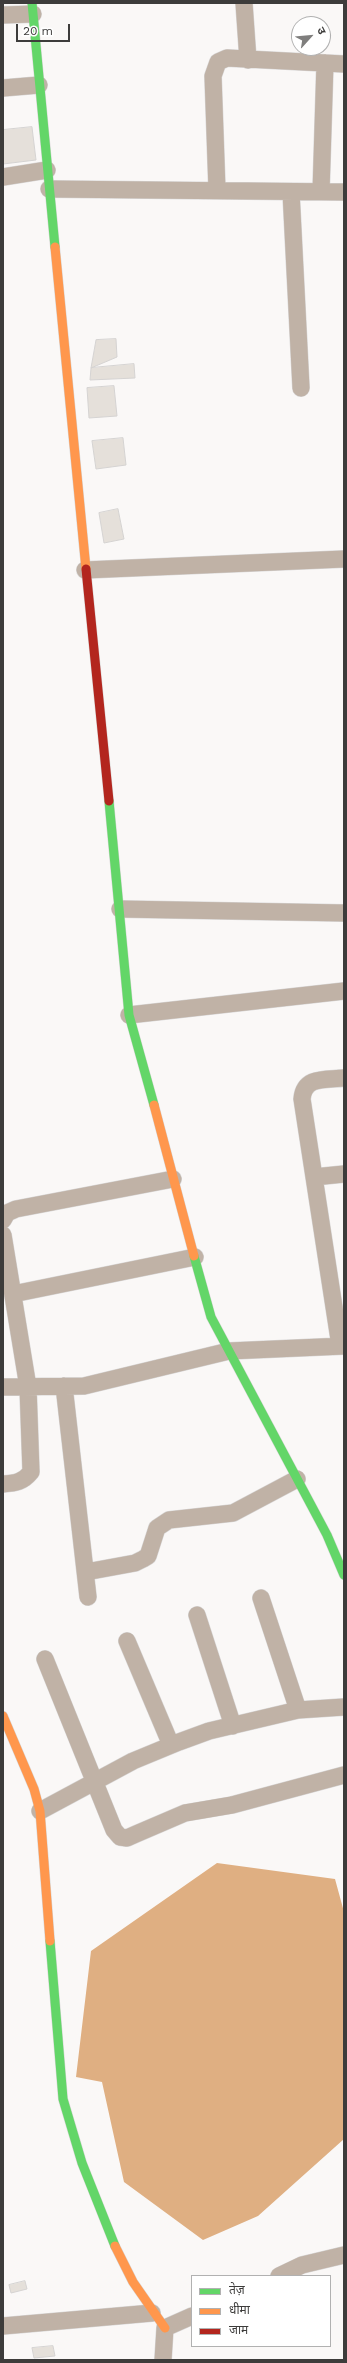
<!DOCTYPE html>
<meta charset="utf-8">
<style>
body{margin:0}
#map{position:relative;width:347px;height:2363px;overflow:hidden;background:#faf8f7;font-family:"Work Sans","Noto Sans Devanagari",sans-serif}
canvas{display:block}
.frame{position:absolute;inset:0;border:4px solid #3d3c3b;pointer-events:none}
.legend{position:absolute;left:191px;top:2275px;width:140px;height:72px;box-sizing:border-box;background:#fff;border:1px solid #b1b1b1;margin:0;padding:5px 7px;list-style:none;font-size:12px;color:#3d3c3b}
.legend li{display:flex;align-items:center;gap:8px;height:20px}
.legend b{width:20px;border:1px solid #b1b1b1}
.north{position:absolute;left:291px;top:16px;width:40px;height:40px;box-sizing:border-box;background:#fff;border:1px solid #b1b1b1;border-radius:50%;rotate:63deg;font-size:11px;font-weight:700;line-height:16px;text-align:center;color:#3d3c3b}
.north::after{content:'';display:block;margin:auto;width:14px;height:18px;background:#7f7e7d;clip-path:polygon(50% 0,100% 100%,50% 72%,0 100%)}
.scale{position:absolute;left:16px;top:24px;width:54px;height:18px;box-sizing:border-box;border:2px solid #3d3c3b;border-top:0;padding-left:5px;font-size:12px;line-height:14px;white-space:nowrap;color:#3d3c3b;-webkit-text-stroke:3px #fff;paint-order:stroke}
</style>
<div id="map">
<canvas width="347" height="2363"></canvas>
<div class="frame"></div>
<ul class="legend">
<li><b style="height:5px;background:#63d668"></b>तेज़</li>
<li><b style="height:5px;background:#ff974d"></b>धीमा</li>
<li><b style="height:5px;background:#b3261e"></b>जाम</li>
</ul>
<div class="north">उ</div>
<div class="scale">20 m</div>
</div>
<script>
const ctx = document.querySelector('canvas').getContext('2d');
ctx.lineJoin = 'round';
function fill(path, color) {
  ctx.fillStyle = color;
  ctx.fill(path, 'evenodd');
}
function stroke(path, color, width, dash) {
  ctx.strokeStyle = color;
  ctx.lineWidth = width;
  ctx.lineCap = dash ? 'butt' : 'round';
  ctx.setLineDash(dash || []);
  ctx.stroke(path);
}
const water = new Path2D(`
 M217,1863L335,1879L344,1912V2139L258,2216L203,2240L124,2182L102,2082L76,2077L91,1951Z`);
const building = new Path2D(`
 M32,127L36,160L3,164V130Z
 M116,339L117,357L91,368L96,340Z
 M134,364L135,378L90,380L91,368Z
 M114,386L117,416L89,418L87,388Z
 M123,438L126,465L96,469L92,441Z
 M118,509L124,539L104,543L99,513Z
 M25,2281L27,2289L11,2293L9,2285Z
 M53,2346L55,2356L34,2358L32,2348Z`);
const street = new Path2D(`
 M244,3L248,60
 M3,15L33,14
 M3,88L39,85
 M3,177L47,170
 M49,189L344,192
 M217,190L213,76L218,62L227,58L344,64
 M291,192L301,388
 M321,192L325,63
 M85,570L344,559
 M120,909L344,913
 M129,1015L344,991
 M314,1177L344,1174
 M3,1220L7,1213L16,1209L173,1179
 M3,1235L28,1387L31,1472C23,1482 16,1483 3,1484
 M13,1294L195,1257
 M340,1346L302,1099C304,1076 325,1080 344,1078
 M64,1386L88,1597
 M3,1387L84,1386L229,1351L344,1346
 M86,1572L135,1563L143,1559L148,1556L157,1528L169,1520L233,1513L297,1479
 M261,1598L298,1710
 M197,1615L233,1726
 M127,1641L171,1745
 M45,1659L114,1830L120,1837L127,1838L136,1834L185,1813L232,1805L344,1775
 M40,1811L133,1761L179,1742L209,1731L298,1710L344,1707
 M279,2276L302,2265L344,2255
 M3,2326L152,2313
 M163,2360L165,2328L192,2316`);
const fast = new Path2D(`
 M32,3L55,247
 M109,801L129,1015L154,1105
 M194,1256L211,1317L327,1535L344,1575
 M50,1941L63,2099L82,2163L115,2246`);
const slow = new Path2D(`
 M55,247L86,569
 M154,1105L194,1256
 M3,1716L34,1789L40,1811L50,1941
 M115,2246L133,2282L165,2328`);
const jam = new Path2D(`
 M86,569L109,801`);
fill(water, '#dfaf82');
fill(building, '#e5e0da');
stroke(building, '#d5d3d2', 1);
stroke(street, '#d7d6d6', 18);
stroke(fast, '#d7d6d6', 10);
stroke(slow, '#d7d6d6', 10);
stroke(jam, '#d7d6d6', 10);
stroke(street, '#c0b2a6', 17);
stroke(fast, '#63d668', 9);
stroke(slow, '#ff974d', 9);
stroke(jam, '#b3261e', 9);
</script>
